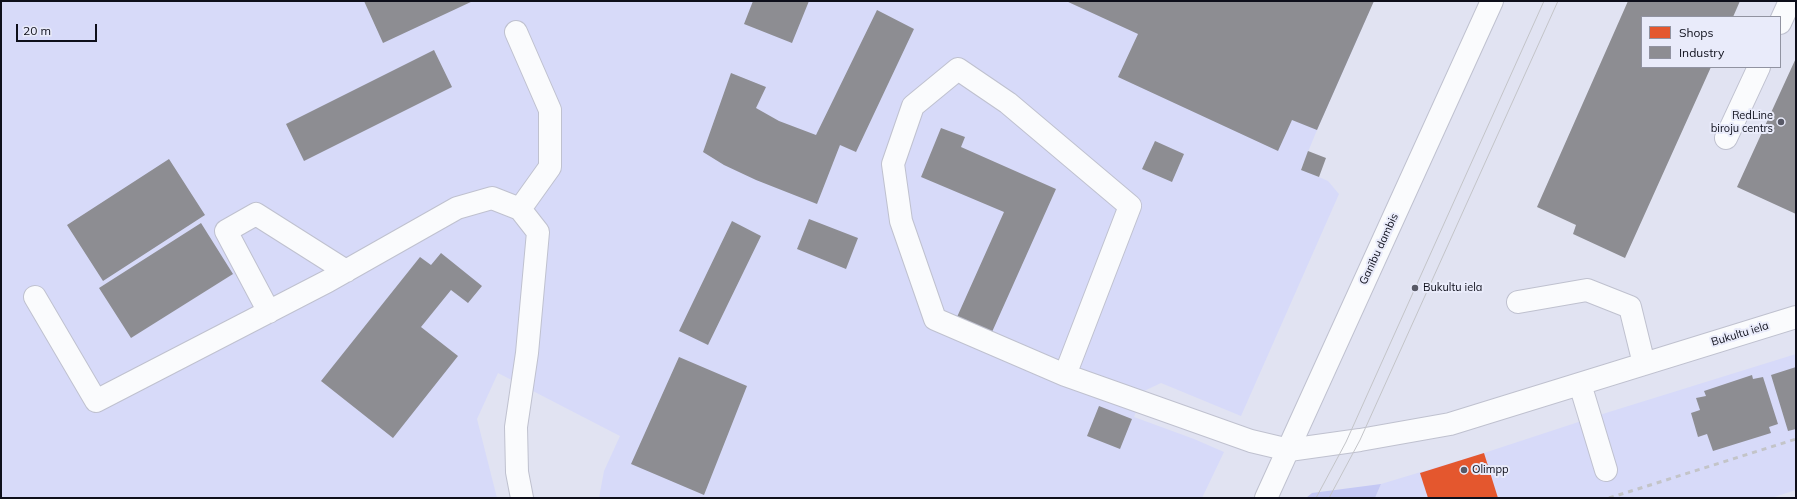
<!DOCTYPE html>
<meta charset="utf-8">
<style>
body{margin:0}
#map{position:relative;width:1797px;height:499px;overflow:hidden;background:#e1e3f2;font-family:Mulish,sans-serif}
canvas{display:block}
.frame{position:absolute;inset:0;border:2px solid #0e0f1b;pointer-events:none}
.legend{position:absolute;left:1641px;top:16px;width:140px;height:52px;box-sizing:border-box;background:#e9ebfa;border:1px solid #9193a1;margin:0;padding:5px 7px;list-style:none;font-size:12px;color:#0e0f1b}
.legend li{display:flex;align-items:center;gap:8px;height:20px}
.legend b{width:20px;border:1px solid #9193a1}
.scale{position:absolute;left:16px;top:24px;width:81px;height:18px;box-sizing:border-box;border:2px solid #0e0f1b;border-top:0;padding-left:5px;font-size:12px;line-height:14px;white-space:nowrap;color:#0e0f1b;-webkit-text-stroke:3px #e9ebfa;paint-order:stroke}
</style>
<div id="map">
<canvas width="1797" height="499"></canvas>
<div class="frame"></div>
<ul class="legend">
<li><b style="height:11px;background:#e4572e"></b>Shops</li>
<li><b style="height:11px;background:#8d8d92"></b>Industry</li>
</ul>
<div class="scale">20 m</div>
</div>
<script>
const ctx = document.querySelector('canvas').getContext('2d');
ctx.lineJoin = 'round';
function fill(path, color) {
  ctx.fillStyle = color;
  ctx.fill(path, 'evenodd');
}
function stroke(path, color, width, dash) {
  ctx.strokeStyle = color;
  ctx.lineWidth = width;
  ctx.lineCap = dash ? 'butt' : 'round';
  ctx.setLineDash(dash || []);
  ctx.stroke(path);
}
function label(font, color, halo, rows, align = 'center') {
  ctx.font = font + ' Mulish,sans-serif';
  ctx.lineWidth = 4;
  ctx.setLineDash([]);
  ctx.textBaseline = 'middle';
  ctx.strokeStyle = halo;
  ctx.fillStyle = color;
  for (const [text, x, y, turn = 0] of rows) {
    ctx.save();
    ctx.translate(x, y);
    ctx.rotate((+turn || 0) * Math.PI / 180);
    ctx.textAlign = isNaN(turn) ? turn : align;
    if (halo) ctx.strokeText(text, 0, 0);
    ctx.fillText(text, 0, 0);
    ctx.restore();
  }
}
const built = new Path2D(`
 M1,1H1374L1317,130L1301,169L1328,181L1339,194L1241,416L1161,383L1144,391L1134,417L1194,439L1224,452L1202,498H599L604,471L620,436L498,373L477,419L497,498H1Z
 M1796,354V490L1771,498H1375L1381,484L1484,453L1609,412Z`);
const green = new Path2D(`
 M1381,484L1375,498H1306L1312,493Z`);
const shops = new Path2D(`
 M1484,453L1498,498H1428L1420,473Z`);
const industry = new Path2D(`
 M364,1H473L383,43Z
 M753,1H809L792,43L744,24Z
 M1066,1H1374L1317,130L1292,120L1278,151L1118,77L1138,34Z
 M1628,1H1740L1733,17H1642V67H1711L1625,258L1573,234L1576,225L1537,207Z
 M877,10L914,29L856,152L840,145L817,204L756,180L724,165L703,152L731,73L766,87L756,108L779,121L816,135Z
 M434,50L452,87L304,161L286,124Z
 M1796,58V214L1737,187Z
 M941,128L965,137L961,147L1056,189L992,332L957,317L1004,212L921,177Z
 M1155,141L1184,154L1172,182L1142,169Z
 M1308,151L1326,158L1319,177L1301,170Z
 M169,159L205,215L103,281L67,225Z
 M809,219L858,238L846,269L797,249Z
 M732,221L761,236L708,345L679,331Z
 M201,223L233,274L131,338L99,288Z
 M441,253L482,286L468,303L451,290L421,327L458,356L393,438L321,381L420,257L431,265Z
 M679,357L747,386L704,495L631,464Z
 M1796,367V429L1788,431L1771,375Z
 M1752,375L1753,379L1763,377L1778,424L1769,427L1771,433L1713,451L1707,434L1698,437L1691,413L1700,410L1696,398L1706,396L1704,391Z
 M1099,406L1132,419L1120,449L1087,436Z`);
const minor = new Path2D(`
 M1780,23L1790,1
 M516,32L550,110V167L520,209
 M1726,138L1759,67
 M35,297L96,401L328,281L457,208L492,198L520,209L538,232L527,353L516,427L517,472L522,498
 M1518,302L1587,290L1630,307L1644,364
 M269,312L226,231L256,214L346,271
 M1065,375L935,319L901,221L893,164L913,106L958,69L1008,103L1130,206L1065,375L1251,441L1289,450L1360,440L1450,424L1796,317
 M1580,384L1606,470`);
const major = new Path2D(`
 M1266,498L1492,1`);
const tram = new Path2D(`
 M1316,498L1346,442L1544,1
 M1329,498L1360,440L1558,1`);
const rail = new Path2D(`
 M1609,498L1796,439`);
const markers = [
 [1781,122,4,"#585966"],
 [1415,288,4,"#585966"],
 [1464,470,4,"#585966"]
];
const poiNames = [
 ["RedLine",1773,116,"right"],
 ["biroju centrs",1773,129,"right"],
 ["Bukultu iela",1423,288],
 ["Olimpp",1472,470]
];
const streetNames = [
 ["Ganību dambis",1379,249,-65],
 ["Bukultu iela",1740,334,-17]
];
fill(built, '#d7daf9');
fill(green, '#c4c8f4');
fill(shops, '#e4572e');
fill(industry, '#8d8d92');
stroke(minor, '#bfc1cf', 24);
stroke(major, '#bfc1cf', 24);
stroke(minor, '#fafbfd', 22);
stroke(major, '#fafbfd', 22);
stroke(tram, '#c3c4c8', 1);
stroke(rail, '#c3c4c8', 3, [5, 5]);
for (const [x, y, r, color] of markers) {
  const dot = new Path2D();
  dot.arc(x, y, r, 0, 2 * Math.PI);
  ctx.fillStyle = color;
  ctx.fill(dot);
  stroke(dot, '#e9ebfa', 1.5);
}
label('11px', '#0e0f1b', '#e9ebfa', poiNames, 'left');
label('11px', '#0e0f1b', '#e9ebfa', streetNames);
</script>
